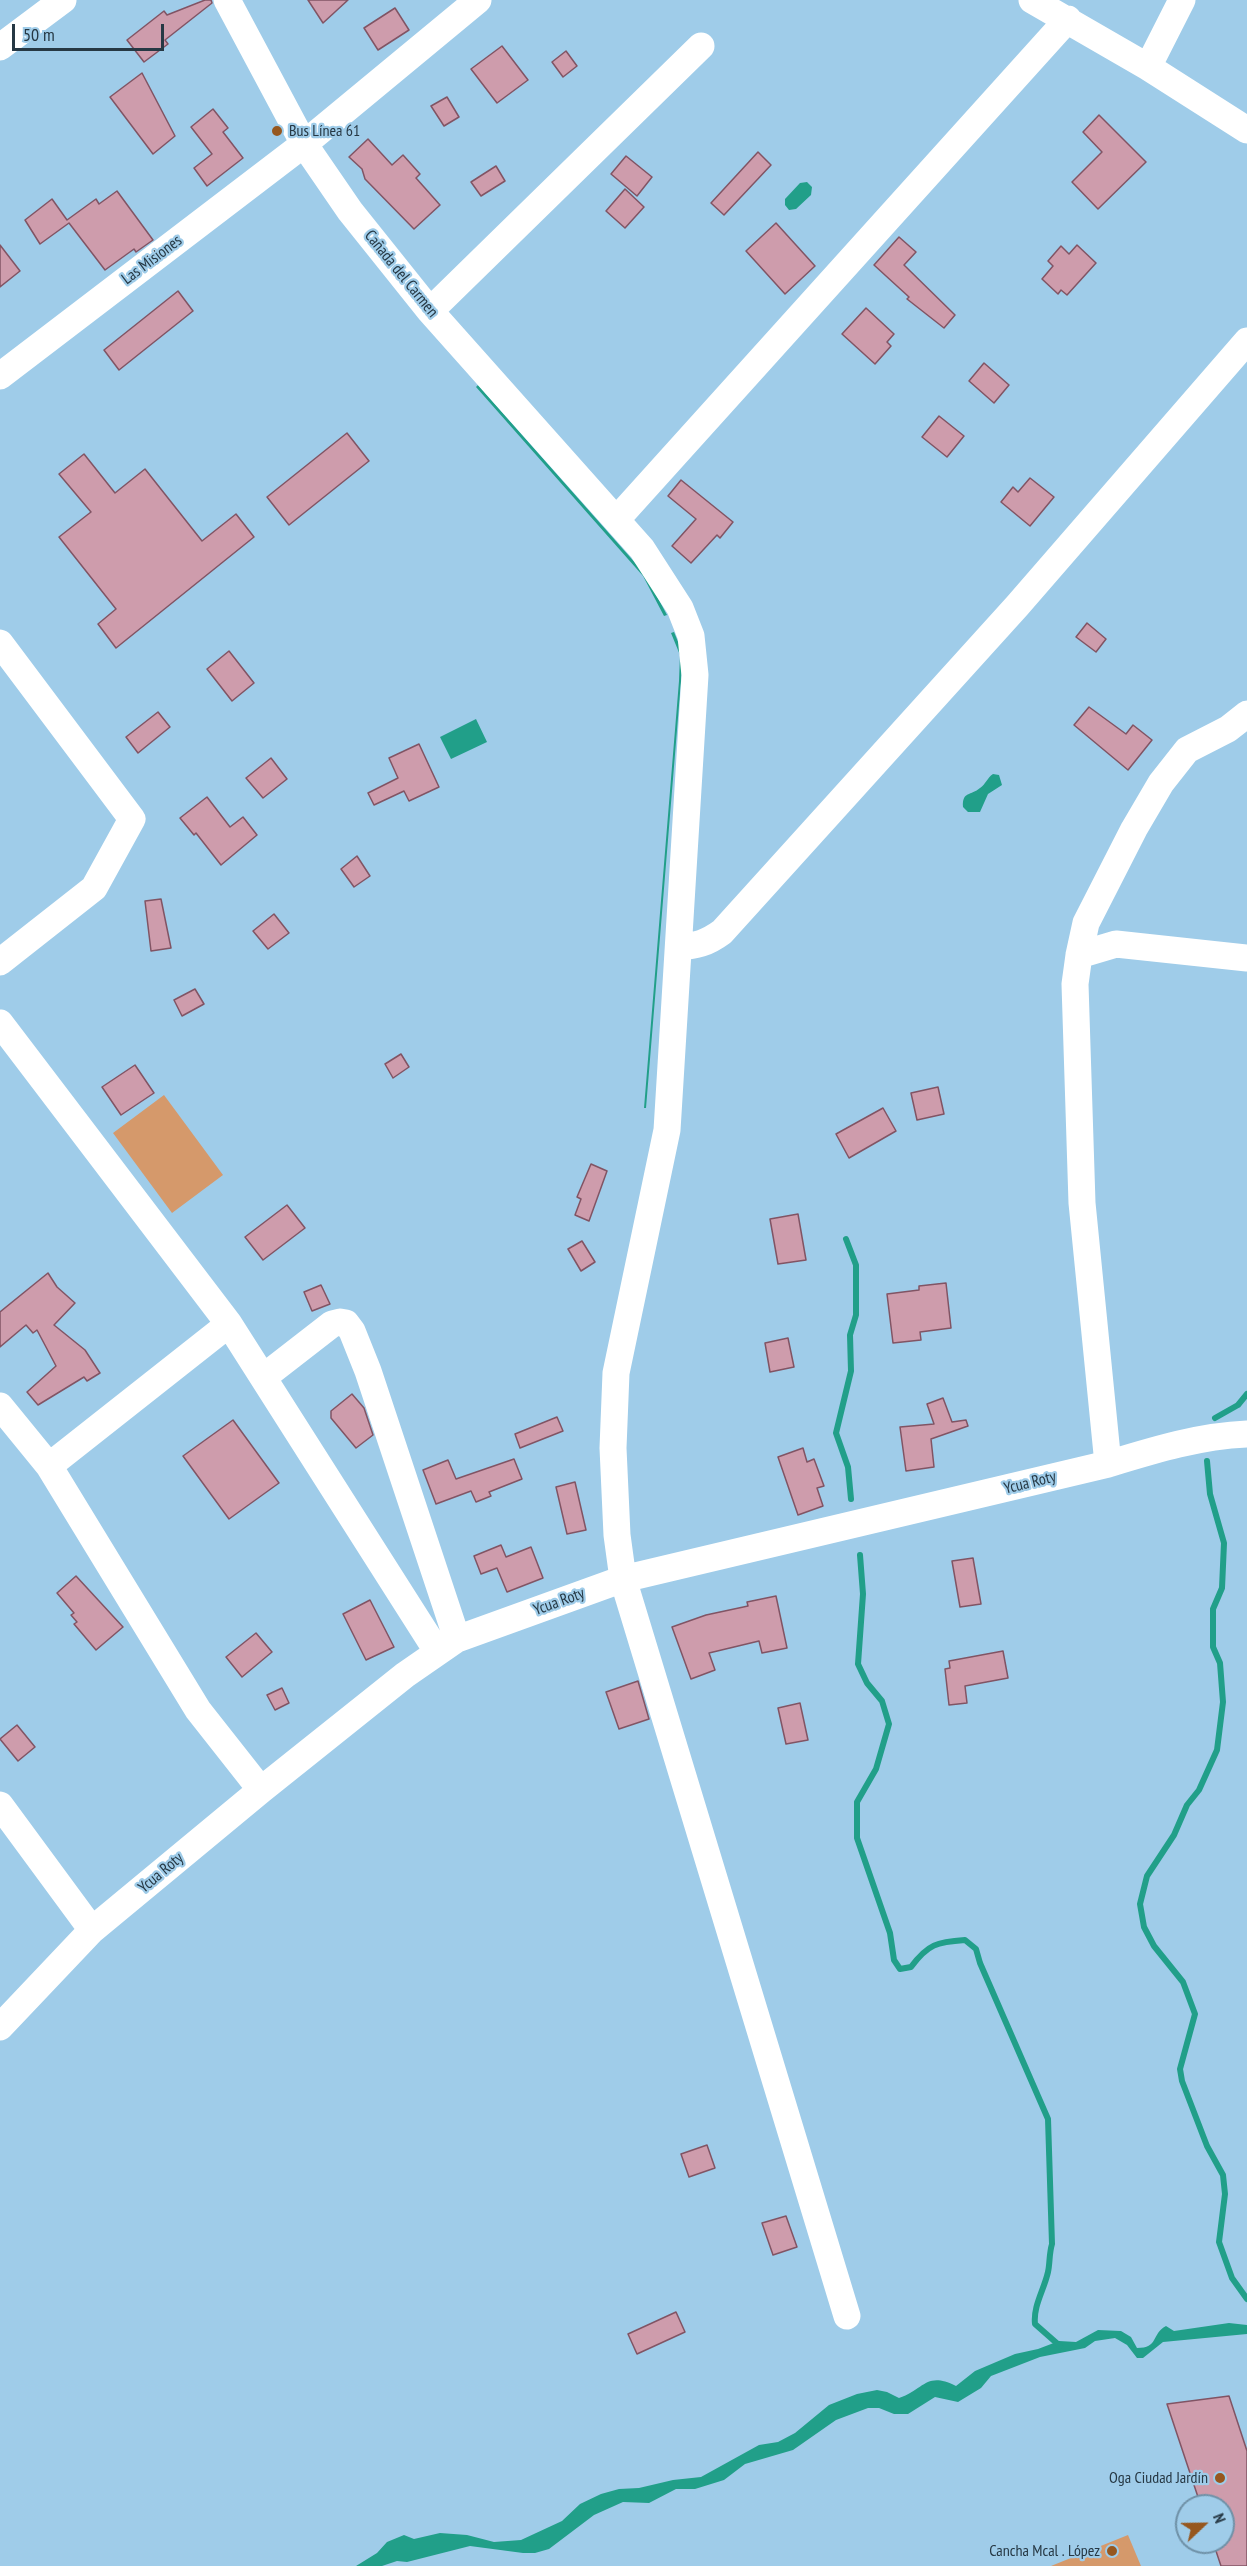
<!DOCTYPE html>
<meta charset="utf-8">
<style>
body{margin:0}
#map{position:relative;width:1247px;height:2566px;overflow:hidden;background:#9fcce9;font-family:"PT Sans Narrow",sans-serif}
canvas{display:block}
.north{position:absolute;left:1175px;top:2494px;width:60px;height:60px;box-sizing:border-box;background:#9fcce9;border:2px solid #6f91a7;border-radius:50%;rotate:68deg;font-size:16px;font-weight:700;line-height:24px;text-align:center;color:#263844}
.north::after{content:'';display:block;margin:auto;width:21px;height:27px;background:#96571f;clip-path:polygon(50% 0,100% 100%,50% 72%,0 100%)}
.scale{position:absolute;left:12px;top:24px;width:152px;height:27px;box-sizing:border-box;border:3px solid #263844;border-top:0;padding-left:8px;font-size:18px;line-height:21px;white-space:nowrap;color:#263844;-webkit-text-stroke:4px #9fcce9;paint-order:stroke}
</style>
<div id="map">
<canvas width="1247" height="2566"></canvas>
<div class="north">N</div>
<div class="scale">50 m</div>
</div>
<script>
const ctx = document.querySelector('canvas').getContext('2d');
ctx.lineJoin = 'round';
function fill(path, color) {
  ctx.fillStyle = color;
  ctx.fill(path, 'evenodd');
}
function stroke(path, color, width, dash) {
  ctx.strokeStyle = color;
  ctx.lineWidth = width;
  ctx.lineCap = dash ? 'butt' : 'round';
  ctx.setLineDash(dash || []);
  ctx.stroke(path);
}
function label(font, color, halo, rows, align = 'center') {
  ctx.font = font + ' "PT Sans Narrow",sans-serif';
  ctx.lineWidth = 4.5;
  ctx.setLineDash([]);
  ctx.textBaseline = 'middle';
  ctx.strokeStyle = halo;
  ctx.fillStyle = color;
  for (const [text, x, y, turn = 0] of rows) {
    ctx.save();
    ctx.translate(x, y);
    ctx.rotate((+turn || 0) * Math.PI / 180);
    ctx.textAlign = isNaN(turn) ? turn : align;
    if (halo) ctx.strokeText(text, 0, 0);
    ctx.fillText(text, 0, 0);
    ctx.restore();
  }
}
const green = new Path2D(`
 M164,1095L223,1175L172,1213L113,1133Z
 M1128,2535L1141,2566H1051Z`);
const water = new Path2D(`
 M807,182L812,187L811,195L796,209L789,210L785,205V199L800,183Z
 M478,385L645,574L667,615L664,616L643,576L476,387Z
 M674,632L683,654L681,681L646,1108H644L679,681L680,655L671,633Z
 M476,719L487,742L451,759L440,737Z
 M993,774L999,775L1002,785L988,794L980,812H968L963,807C962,791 971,796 980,788C986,784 987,778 993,774Z
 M1229,2323L1247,2325V2334L1163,2342L1143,2358H1137L1127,2345L1115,2338L1095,2341L1085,2348L1040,2357L991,2376L981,2388L958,2402L935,2397L908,2414H894L879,2408H868L836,2420L793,2450L745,2464L724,2480L695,2489H676L649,2503L623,2502L594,2515L549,2549L535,2553H523L470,2546L407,2562L397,2561L382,2566H356L377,2553L387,2542L404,2535L414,2539L440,2533L467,2535L494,2542L521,2540L562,2521L580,2504L601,2494L619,2489L639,2488L673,2480L701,2477L759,2445L778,2442L795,2433L829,2405L857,2394L877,2390L887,2392L899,2398C925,2389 926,2371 956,2386L975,2371L1015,2354L1038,2349L1059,2341L1076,2342L1098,2330L1121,2331L1131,2337L1137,2348C1159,2348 1151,2334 1166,2326L1174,2331Z`);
const stream = new Path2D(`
 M846,1239L856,1265V1315L850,1335L851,1371L836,1433L848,1467L851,1499
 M1215,1418L1238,1405L1247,1394
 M1207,1461L1210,1494L1224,1543L1222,1588L1213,1609V1647L1220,1663L1223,1702L1217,1750L1199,1790L1187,1805L1174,1835L1147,1876L1140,1904L1144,1927L1154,1946L1183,1982L1195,2014L1180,2069L1182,2081L1207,2146L1223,2175L1225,2194L1219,2242L1232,2278L1247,2299
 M860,1555L863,1594L858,1664L867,1683L882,1701L889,1724L876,1769L857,1802V1838L890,1933L894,1960L900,1969L911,1967C928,1944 937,1942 965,1940L976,1949L980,1963L1048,2119L1052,2244C1049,2254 1050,2263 1048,2272C1044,2290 1033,2306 1035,2324L1060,2346`);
const building = new Path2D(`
 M205,0H211L212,3L165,40L168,44L144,62L127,40L164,11L167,15Z
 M308,0H348L323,23Z
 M395,8L409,30L378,50L364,28Z
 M502,46L528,80L497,103L471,69Z
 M566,51L577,66L563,77L552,62Z
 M142,73L175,136L153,154L110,97Z
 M447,97L459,117L444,126L431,106Z
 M213,109L228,128L223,132L243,158L207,186L194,168L212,154L191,127Z
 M1099,115L1146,162L1098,209L1072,182L1102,152L1083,132Z
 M368,139L392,165L403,155L420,174L416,178L440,205L414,229L365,179L362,169L349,157Z
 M758,152L771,165L724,215L711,203Z
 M626,156L652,177L637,196L611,174Z
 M496,166L505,181L481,196L471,182Z
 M625,189L644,207L625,228L606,211Z
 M117,191L153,240L136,252L134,249L105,270L69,223L40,244L25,220L52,199L67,220L96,199L99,204Z
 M776,223L815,266L785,294L746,251Z
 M899,237L916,252L904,265L955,315L944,328L907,299L909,297L874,265Z
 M0,245L20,271L0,287Z
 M1077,245L1096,263L1067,295L1061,290L1058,294L1042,279L1053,266L1048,261L1061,246L1069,254Z
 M178,291L193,311L119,370L104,350Z
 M866,308L894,334L887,342L891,346L875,364L842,334Z
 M984,363L1009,385L994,403L969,381Z
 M939,416L964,436L947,457L922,437Z
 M347,433L369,461L289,525L267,497Z
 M84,454L115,493L145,469L202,541L236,514L254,537L116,648L98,624L116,609L59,537L91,512L59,474Z
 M1030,478L1054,497L1030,526L1001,502L1013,487L1018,492Z
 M681,480L733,522L720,538L717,535L691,563L672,546L696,519L668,496Z
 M1087,623L1106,639L1096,652L1076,637Z
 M229,651L254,683L232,701L207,669Z
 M1089,707L1126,734L1133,725L1152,740L1128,770L1074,725Z
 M158,712L170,727L138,753L126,737Z
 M419,744L439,787L409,801L404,791L374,805L368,793L398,778L389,758Z
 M271,758L287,779L263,798L246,778Z
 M207,797L230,827L243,817L257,835L221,865L196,833L194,835L180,818Z
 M357,856L370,876L354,887L341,869Z
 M161,899L171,948L151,951L145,901Z
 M274,914L289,933L268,949L253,931Z
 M195,989L204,1004L182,1016L174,1000Z
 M401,1054L409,1067L393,1078L385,1064Z
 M135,1065L154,1093L121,1115L102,1087Z
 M938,1087L944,1114L917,1120L911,1093Z
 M883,1108L896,1131L849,1158L836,1134Z
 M591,1164L607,1171L589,1221L575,1215L581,1199L577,1197Z
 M287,1205L305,1228L263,1260L245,1237Z
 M798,1214L806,1260L778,1264L770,1219Z
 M582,1241L595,1262L581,1271L568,1249Z
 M48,1273L57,1287L75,1303L54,1325L85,1350L100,1373L87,1381L84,1377L38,1405L27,1392L56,1366L37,1330L33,1333L26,1325L0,1347V1312Z
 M946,1283L951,1328L920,1332L921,1340L893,1343L887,1294L919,1290V1286Z
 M321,1285L330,1304L312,1311L304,1292Z
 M788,1338L794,1367L770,1372L765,1343Z
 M352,1394L364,1408L373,1435L356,1448L331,1418V1411Z
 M943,1398L952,1422L966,1420L968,1426L931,1439L934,1467L906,1471L900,1427L934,1424L927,1404Z
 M557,1417L563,1431L520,1448L515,1434Z
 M233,1420L279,1483L229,1519L183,1456Z
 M803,1448L807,1462L814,1459L824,1486L817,1488L823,1506L798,1515L778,1457Z
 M514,1459L522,1479L489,1492L491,1496L476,1502L471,1491L436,1504L423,1470L448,1460L456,1479Z
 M575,1482L586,1530L567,1534L556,1487Z
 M501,1545L506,1557L531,1547L543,1578L507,1592L497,1568L481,1574L474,1556Z
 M973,1558L981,1604L960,1607L952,1561Z
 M76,1576L123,1627L96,1650L74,1624L77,1622L71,1615L74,1613L57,1593Z
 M776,1596L787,1648L762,1653L759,1641L709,1653L715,1670L691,1679L672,1627L706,1615L748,1606L747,1602Z
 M370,1600L394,1647L366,1660L343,1614Z
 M256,1633L272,1652L242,1677L226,1657Z
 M1003,1651L1008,1678L965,1686L967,1703L949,1705L945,1669L950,1668L949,1661Z
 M638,1681L649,1719L619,1729L606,1692Z
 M282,1688L289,1703L275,1710L267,1695Z
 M800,1703L808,1740L786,1744L778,1708Z
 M17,1725L35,1747L18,1761L0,1739Z
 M707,2145L715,2168L689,2177L681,2154Z
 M786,2216L797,2247L773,2255L762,2223Z
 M676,2312L685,2332L637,2354L628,2334Z
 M1229,2396L1247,2451V2566H1221L1213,2542H1223V2506H1201L1167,2404Z`);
const minor = new Path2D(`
 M227,0L304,144L350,211L430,311L642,549L680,608L691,636L695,675L667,1130L616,1373L613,1448L617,1535L623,1579L847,2316
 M1032,0L1148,67L1247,130
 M0,47L63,0
 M1148,67L1182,0
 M430,311L701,46
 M0,376L304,144L478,0
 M617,519L1068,19
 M0,643L132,819L94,888L0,962
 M679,947C696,946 707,943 722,932L1017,606L1247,341
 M1079,955L1116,944L1247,958
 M0,1023L229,1324L437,1651
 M265,1376L332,1324L340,1322L346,1323L352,1331L368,1371L457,1639
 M0,1406L49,1466L198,1710L261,1790
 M1108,1464L1082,1203L1075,984L1079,955L1086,923L1134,829L1161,783L1187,750L1228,729L1247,714
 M49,1466L229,1324
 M0,1805L92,1930
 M0,2027L92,1930L261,1790L405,1675L457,1639L623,1579L1108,1464C1154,1450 1199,1436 1247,1434`);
const markers = [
 [277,131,6,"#96571f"],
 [1220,2478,6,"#96571f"],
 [1112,2551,6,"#96571f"]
];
const poiNames = [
 ["Bus Línea 61",289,131,"left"],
 ["Oga Ciudad Jardín",1208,2478],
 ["Cancha Mcal . López",1100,2551]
];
const streetNames = [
 ["Las Misiones",152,260,-37],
 ["Cañada del Carmen",401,274,51],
 ["Ycua Roty",1030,1483,-14],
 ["Ycua Roty",559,1602,-20],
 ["Ycua Roty",161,1873,-40]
];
fill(green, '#d5996b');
fill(water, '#219f89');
stroke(stream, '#219f89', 6);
fill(building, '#ce9cac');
stroke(building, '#815464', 1.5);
stroke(minor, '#fff', 27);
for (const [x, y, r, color] of markers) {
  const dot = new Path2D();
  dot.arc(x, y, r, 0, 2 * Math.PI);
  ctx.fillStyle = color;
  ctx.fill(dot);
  stroke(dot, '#9fcce9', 2);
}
label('16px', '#263844', '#9fcce9', poiNames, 'right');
label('16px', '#263844', '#9fcce9', streetNames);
</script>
